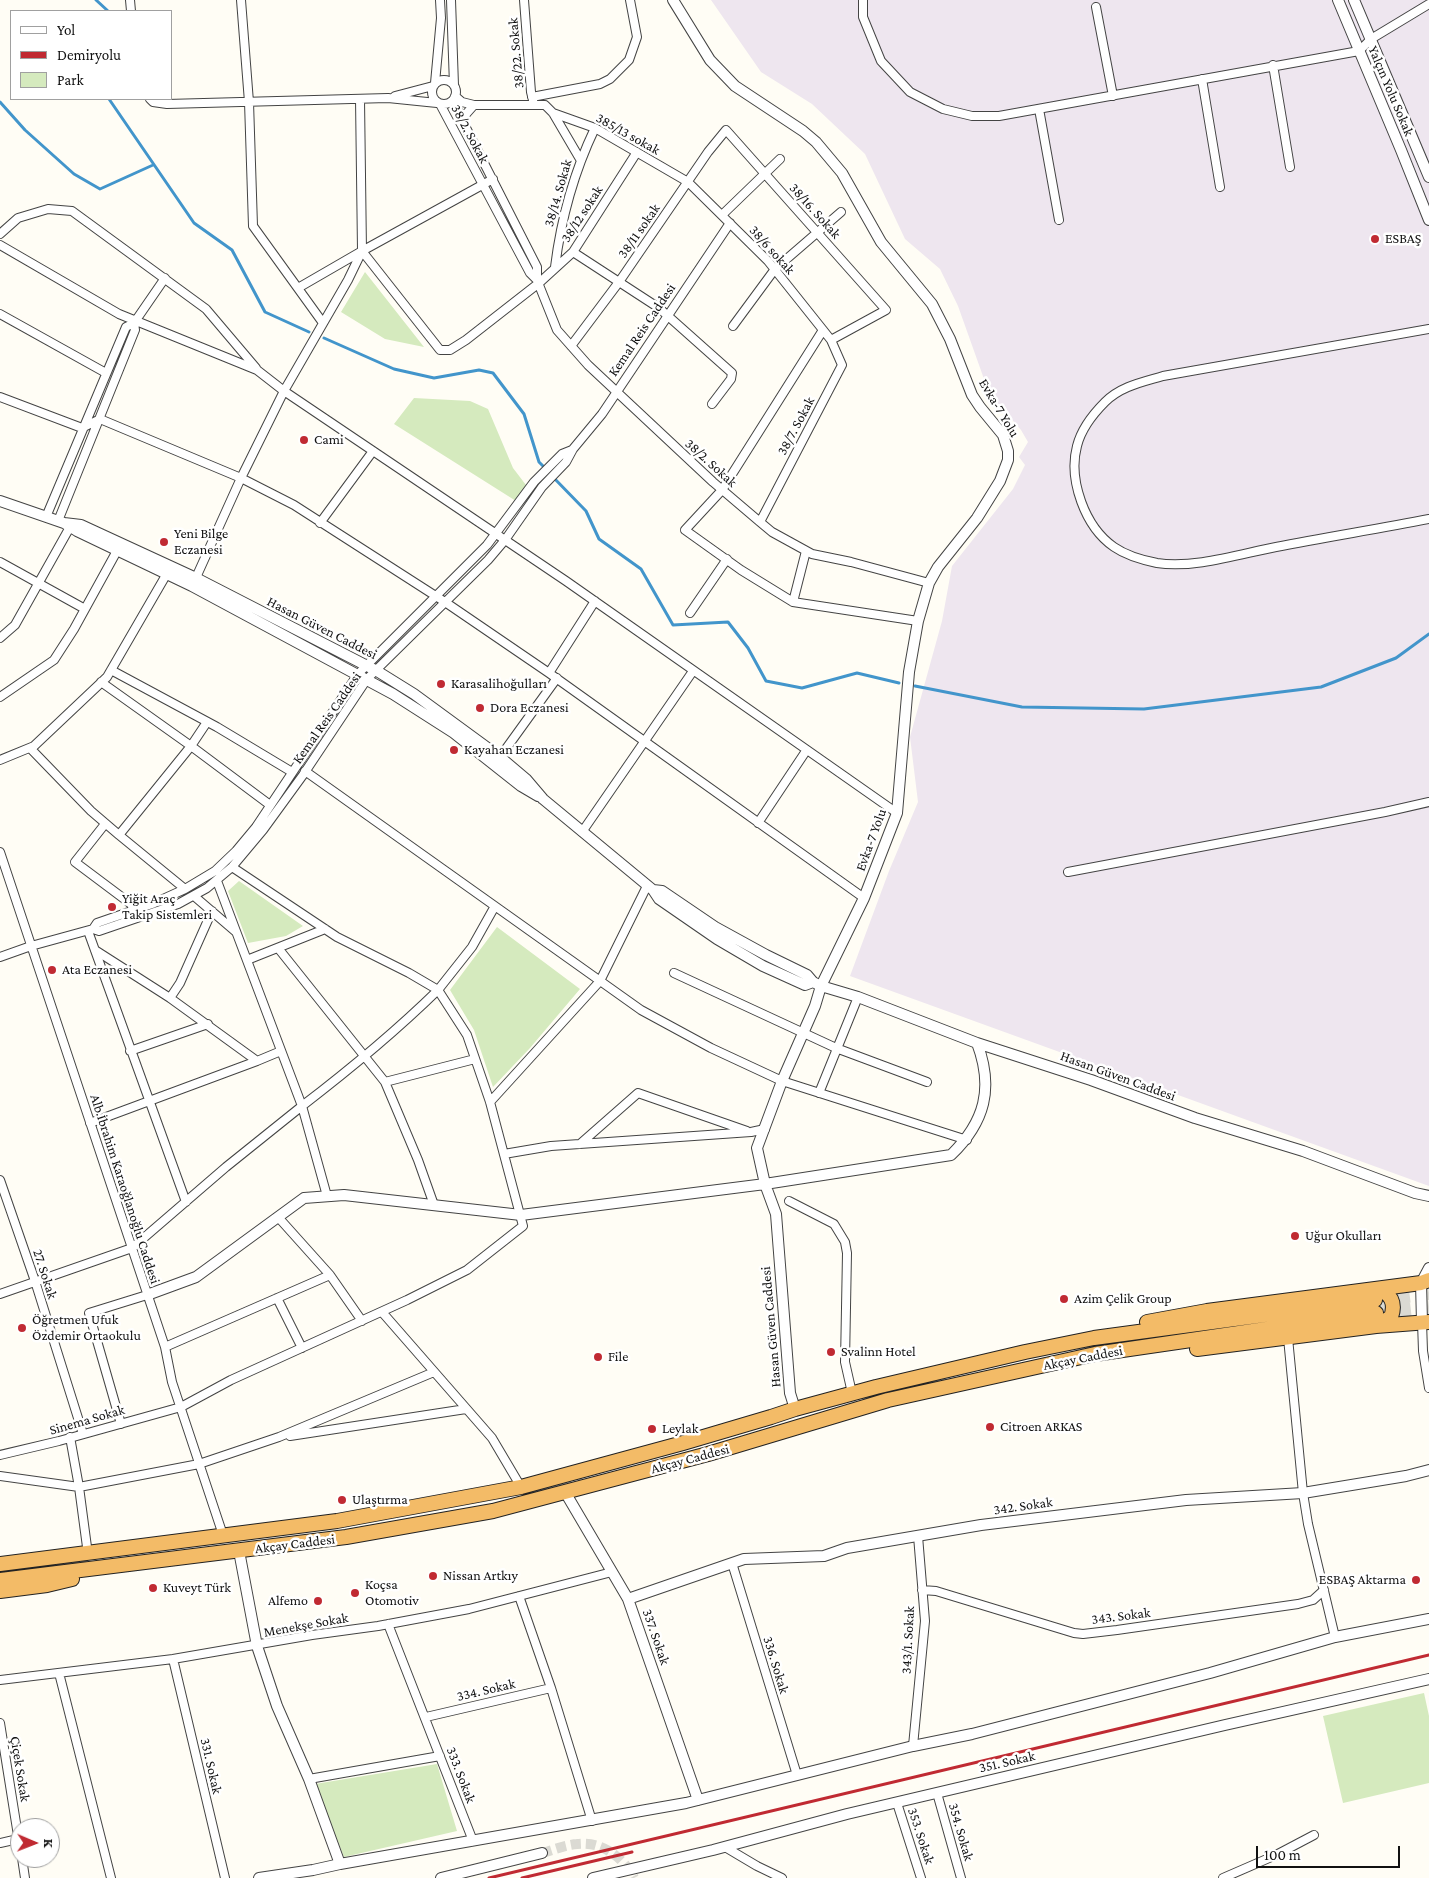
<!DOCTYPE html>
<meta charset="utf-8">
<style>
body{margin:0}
#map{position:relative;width:1429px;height:1878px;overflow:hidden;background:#fffdf5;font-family:"Crimson Pro",serif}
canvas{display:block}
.legend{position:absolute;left:10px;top:10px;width:162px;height:90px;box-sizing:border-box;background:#fff;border:1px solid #a0a0a0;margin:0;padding:6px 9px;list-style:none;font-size:15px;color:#111}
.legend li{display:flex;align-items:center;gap:10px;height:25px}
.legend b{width:25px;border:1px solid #a0a0a0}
.north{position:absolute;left:10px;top:1818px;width:50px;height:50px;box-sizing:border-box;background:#fff;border:1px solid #a0a0a0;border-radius:50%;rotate:91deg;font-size:14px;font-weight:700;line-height:20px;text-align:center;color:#111}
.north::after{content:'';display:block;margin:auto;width:18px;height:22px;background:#c02a32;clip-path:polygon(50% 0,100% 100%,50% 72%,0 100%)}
.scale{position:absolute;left:1256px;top:1846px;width:144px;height:22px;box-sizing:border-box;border:2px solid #111;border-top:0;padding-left:6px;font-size:15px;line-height:18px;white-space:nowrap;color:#111;-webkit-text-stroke:4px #fff;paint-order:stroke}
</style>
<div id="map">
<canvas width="1429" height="1878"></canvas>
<ul class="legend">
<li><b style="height:6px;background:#fff"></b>Yol</li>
<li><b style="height:6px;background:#c02a32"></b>Demiryolu</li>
<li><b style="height:14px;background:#d5eabe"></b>Park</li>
</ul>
<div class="north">K</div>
<div class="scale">100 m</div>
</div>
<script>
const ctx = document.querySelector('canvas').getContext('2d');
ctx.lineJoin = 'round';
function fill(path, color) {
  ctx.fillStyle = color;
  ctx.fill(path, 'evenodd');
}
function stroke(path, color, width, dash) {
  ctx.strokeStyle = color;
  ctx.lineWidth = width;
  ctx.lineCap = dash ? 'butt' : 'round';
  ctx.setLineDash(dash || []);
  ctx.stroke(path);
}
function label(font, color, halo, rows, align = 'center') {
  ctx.font = font + ' "Crimson Pro",serif';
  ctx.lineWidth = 5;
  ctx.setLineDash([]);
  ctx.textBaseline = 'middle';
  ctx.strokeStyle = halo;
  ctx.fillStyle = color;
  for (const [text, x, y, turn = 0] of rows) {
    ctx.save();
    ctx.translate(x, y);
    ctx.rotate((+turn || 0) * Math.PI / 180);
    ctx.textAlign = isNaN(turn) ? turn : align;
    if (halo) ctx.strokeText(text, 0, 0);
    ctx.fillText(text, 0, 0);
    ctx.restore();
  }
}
const industrial = new Path2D(`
 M711,0H1429V1186L850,976L889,871L918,802L910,737L942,621L952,566L1013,489L1025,465L1019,457L1028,442L1021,430L989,393L958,306L940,269L905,239L865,154L812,104L761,72Z`);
const green = new Path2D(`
 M365,272L424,347L385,339L341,312Z
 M414,398L470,401L488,409L513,468L526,485L516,501L394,424Z
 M239,881L303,926L286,936L248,943L228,891Z
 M497,927L580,989L530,1048L493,1087L474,1030L450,990Z
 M1424,1693L1429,1716V1783L1343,1803L1323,1716Z
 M437,1764L457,1831L344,1857L315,1784Z`);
const stream = new Path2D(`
 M96,0L108,11
 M109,99L194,223L232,250L265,312L309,332
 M0,102L25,130L74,174L100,189L153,165
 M324,338L394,369L434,378L479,370L493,373L524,414L539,462L546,469
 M552,476L586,511L599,539L641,569L673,625L728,622L748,648L766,681L802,688L857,673L899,683
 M915,686L1022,707L1144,709L1321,687L1396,658L1429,634`);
const tertiaryTunnel = new Path2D(`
 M542,1853C553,1850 565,1845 577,1844C602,1841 623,1857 634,1878`);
const trunkTunnel = new Path2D(`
 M1375,1300L1429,1293
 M1376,1313L1429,1307`);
const minor = new Path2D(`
 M130,0L131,11
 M241,0L249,102L253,226L323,323
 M451,0L454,85
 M524,0L531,92L533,100
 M863,0V17L881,61L910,92L943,109L972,116H999L1359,51L1371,39L1429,4
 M1096,7L1113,96
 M1273,65L1290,167
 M1202,79L1220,187
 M432 92a12 12 0 1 1 24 0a12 12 0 1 1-24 0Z
 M435,83L441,18L440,0
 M395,96L433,86
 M455,96L462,102L474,105H545L553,113L580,159
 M532,97L600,84L610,79L629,60L637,37L630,0
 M150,99L153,102L167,104L388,98L437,103
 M360,99L362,251L440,350H450L466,340L539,283L573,252L637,152
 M454,99L459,114L537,267V280L557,330L588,365L713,482L760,522L772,532L812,554L851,562L929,583
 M440,104L530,273L537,280
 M1039,109L1059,220
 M553,113L595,128L688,182L768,261L831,340L842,365L760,522
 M463,122L466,114L474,105
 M722,215L780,159
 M0,234L18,218L48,209L72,211L206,309L256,368
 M0,245L119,314L257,370L284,391L566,581L897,813
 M573,252L659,308L732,373L731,379L712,404
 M555,267C561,219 574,172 595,128
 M298,288L362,251
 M0,314L106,373
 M733,326L775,269L841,212
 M1429,329L1163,376C1143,382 1121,386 1105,402C1094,413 1081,430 1077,446C1068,480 1085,527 1114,547C1127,556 1142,560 1157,563C1193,569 1240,554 1276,547C1327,537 1378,529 1429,519
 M823,330L722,490L685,530L741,570L793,602L918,621
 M571,346L619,282L708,152L726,130L886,310L831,340
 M0,397L82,428L100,419L241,478L294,505L445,602L549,673L864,898
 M46,517L126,327L134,323L165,278
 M58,521L135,330L134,323
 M320,523L373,451
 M0,562L85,609
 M194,582L241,478L284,391L348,280L362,251L493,179
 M793,602L806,551
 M690,613L727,559
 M0,638L15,625L70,527
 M111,670L217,727L292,772
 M549,673L595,601
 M101,682L191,746L270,805
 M0,697L54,660L74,629L118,549
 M30,748L91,811L119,835
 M500,757L557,678
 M0,760L34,746L107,677L169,570
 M305,771L641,1010L711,1048L782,1081L967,1140
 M758,823L806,751
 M105,824L75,862L131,904L134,911
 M582,832L693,671
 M0,852L165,1347L172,1382L223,1535
 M1068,872L1385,812L1429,802
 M217,881L302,1106C349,1070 395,1032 438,990L409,973L337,937L232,867
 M185,889L119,835L191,746L207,722
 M194,896L236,932
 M93,929L97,923L152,904L185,889L215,871L236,851L256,827L358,674L487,545L534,482L562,454L572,450
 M88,931L186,1202
 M278,948L385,1082L418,1160L434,1205
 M95,950L170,998L257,1061L281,1051
 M0,957L31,946L93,929L99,931L178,904L207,888L232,867L263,830L303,775L367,679L488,560L505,540L542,487L566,462L573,449L602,414L730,223
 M247,960L325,929
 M674,973L836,1048L927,1082
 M170,998L180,983L212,911
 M130,1051L208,1024
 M385,1082L475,1059
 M819,1093L858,997
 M490,1102L600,981L647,886
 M90,1123L257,1061
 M580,1144L638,1093L747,1131
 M504,1154L551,1146L751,1132L765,1129
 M0,1180L35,1281L83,1434
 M789,1201L834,1224L845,1242L847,1253L845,1362L852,1393
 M330,1275L362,1321
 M0,1294L132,1248L226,1167L302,1106L327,1196
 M277,1298L302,1348
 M382,1312L492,1438L521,1487
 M1422,1322L1423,1351L1429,1388
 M1288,1338L1303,1493L1308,1524L1335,1637
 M165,1347L330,1275L278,1217
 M121,1424L89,1313L147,1295
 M290,1436L466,1409
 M0,1455L59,1441L181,1407L231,1380L407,1300L467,1270L523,1226L490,1102L467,1035L438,990L472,947L495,906
 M0,1476L79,1487L70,1437
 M87,1547L79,1487L199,1464L279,1437L434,1372
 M732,1563L797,1775
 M922,1590L936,1591L1074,1633L1083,1634L1117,1630L1298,1604L1313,1600L1324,1590
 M519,1596L551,1688L592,1821
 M388,1624L473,1841
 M173,1659L225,1878
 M59,1673L111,1878
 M0,1680L173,1659L312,1635L378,1626L469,1609L612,1572
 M426,1717L551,1688
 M0,1723L20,1848
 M913,1746L925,1621L918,1536
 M309,1779L440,1756
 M937,1793L961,1878
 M897,1803L921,1878
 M0,1843L18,1839
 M725,1847L757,1866L782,1878
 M22,1858L25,1878
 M1223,1878L1276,1855L1314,1835`);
const tertiary = new Path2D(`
 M673,0L710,60L735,86L803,131L816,142L842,173L881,242L932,304L950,339L972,395L980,407L1003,435L1008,451V460L1000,481L977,518L938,567L929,583L918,621L909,672L897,813L864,898L821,986L815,1006L782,1081L757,1148L765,1184L776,1214L790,1393L795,1409
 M1338,0L1401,150L1429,220
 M1354,0L1429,177
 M0,501L64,523L77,531L192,586L393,694L454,733L521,786L538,796
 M64,523L81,525L196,578L377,671L414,694L500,757L526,779L543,799L653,890L659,899L717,939L763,966L805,985L813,982
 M653,890L662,891L715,927L766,955L807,975L813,982L821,986L858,997L977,1043L1091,1080L1195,1118L1303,1151L1415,1193L1429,1196
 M147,1295L196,1277L304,1198L344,1195L521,1215L765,1184L951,1155C985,1122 994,1088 977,1043
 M1422,1322L1421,1283L1429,1268
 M565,1492L628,1599L698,1800
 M239,1551L257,1646L277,1706L309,1779L340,1864
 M628,1599L744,1559L824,1556L847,1548L981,1525L1186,1500L1303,1493L1406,1476L1429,1470
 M259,1878L313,1870L340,1864L686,1803L913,1746L972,1734L1210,1673L1335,1637L1429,1619
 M441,1878L542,1853
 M593,1878L713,1850L847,1814L1225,1725L1429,1679`);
const trunk = new Path2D(`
 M1147,1322L1207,1311L1421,1283L1429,1280
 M1376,1326L1391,1317C1396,1303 1391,1293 1377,1289
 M1197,1349L1376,1326L1429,1322
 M0,1564L337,1521L521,1487L683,1443L771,1417L795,1409L876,1387L1025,1352L1094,1338L1375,1300
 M0,1580L346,1537L493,1511L708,1454L888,1400L1095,1354L1376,1313
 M0,1591L47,1585L72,1579`);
const rail = new Path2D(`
 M489,1878L1429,1655
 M522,1878L632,1852`);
const markers = [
 [1375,239,5,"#c02a32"],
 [304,440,5,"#c02a32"],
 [164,542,5,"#c02a32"],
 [441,684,5,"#c02a32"],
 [480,708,5,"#c02a32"],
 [454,750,5,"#c02a32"],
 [112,907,5,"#c02a32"],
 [52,970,5,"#c02a32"],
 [1295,1236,5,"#c02a32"],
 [1064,1299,5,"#c02a32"],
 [22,1328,5,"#c02a32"],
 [831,1352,5,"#c02a32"],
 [598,1357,5,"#c02a32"],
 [990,1427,5,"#c02a32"],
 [652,1429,5,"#c02a32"],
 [342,1500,5,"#c02a32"],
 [433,1576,5,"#c02a32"],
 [1416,1580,5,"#c02a32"],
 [153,1588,5,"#c02a32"],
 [355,1593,5,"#c02a32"],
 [318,1601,5,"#c02a32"]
];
const streetNames = [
 ["38/22. Sokak",516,53,-95],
 ["Yalçın Yolu Sokak",1391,91,67],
 ["38/2. Sokak",470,134,62],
 ["385/13 sokak",628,134,29],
 ["38/14. Sokak",558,193,-74],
 ["38/16. Sokak",815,211,48],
 ["38/12 sokak",582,214,-57],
 ["38/11 sokak",639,231,-55],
 ["38/6 sokak",772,250,48],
 ["Kemal Reis Caddesi",642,330,-56],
 ["Evka-7 Yolu",999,408,59],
 ["38/7. Sokak",796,426,-62],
 ["38/2. Sokak",711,463,42],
 ["Hasan Güven Caddesi",322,628,27],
 ["Kemal Reis Caddesi",327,718,-55],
 ["Evka-7 Yolu",871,840,-70],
 ["Hasan Güven Caddesi",1118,1076,20],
 ["Alb.İbrahim Karaoğlanoğlu Caddesi",125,1189,72],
 ["27. Sokak",45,1274,72],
 ["Hasan Güven Caddesi",771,1327,-95],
 ["Akçay Caddesi",1083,1358,-11],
 ["Sinema Sokak",87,1420,-16],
 ["Akçay Caddesi",690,1459,-15],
 ["342. Sokak",1023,1506,-8],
 ["Akçay Caddesi",295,1544,-7],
 ["343. Sokak",1121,1616,-7],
 ["Menekşe Sokak",306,1625,-10],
 ["337. Sokak",656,1637,71],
 ["343/1. Sokak",908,1640,-87],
 ["336. Sokak",776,1665,73],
 ["334. Sokak",486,1690,-13],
 ["351. Sokak",1007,1762,-13],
 ["331. Sokak",211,1766,77],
 ["Çiçek Sokak",20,1769,81],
 ["333. Sokak",461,1775,69],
 ["354. Sokak",961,1832,74],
 ["353. Sokak",921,1836,72]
];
const poiNames = [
 ["ESBAŞ",1385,239],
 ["Cami",314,440],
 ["Yeni Bilge",174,534],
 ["Eczanesi",174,550],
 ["Karasalihoğulları",451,684],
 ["Dora Eczanesi",490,708],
 ["Kayahan Eczanesi",464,750],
 ["Yiğit Araç",122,899],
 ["Takip Sistemleri",122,915],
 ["Ata Eczanesi",62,970],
 ["Uğur Okulları",1305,1236],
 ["Azim Çelik Group",1074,1299],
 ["Öğretmen Ufuk",32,1320],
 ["Özdemir Ortaokulu",32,1336],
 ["Svalinn Hotel",841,1352],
 ["File",608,1357],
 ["Citroen ARKAS",1000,1427],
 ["Leylak",662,1429],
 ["Ulaştırma",352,1500],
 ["Nissan Artkıy",443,1576],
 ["ESBAŞ Aktarma",1406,1580,"right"],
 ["Koçsa",365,1585],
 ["Otomotiv",365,1601],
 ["Kuveyt Türk",163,1588],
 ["Alfemo",308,1601,"right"]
];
fill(industrial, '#eee6ef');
fill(green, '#d5eabe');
stroke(stream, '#4295cb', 3);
stroke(tertiaryTunnel, '#dbdad3', 10, [10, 5]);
stroke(trunkTunnel, '#dbdad3', 14, [14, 7]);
stroke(minor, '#444', 10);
stroke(tertiary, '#444', 12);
stroke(trunk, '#222', 16);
stroke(minor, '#fff', 8);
stroke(tertiary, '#fff', 10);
stroke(trunk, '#f3bb67', 14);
stroke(rail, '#c02a32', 3);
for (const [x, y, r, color] of markers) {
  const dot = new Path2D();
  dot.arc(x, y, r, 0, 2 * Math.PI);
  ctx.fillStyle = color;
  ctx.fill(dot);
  stroke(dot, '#fff', 2);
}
label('14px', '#111', '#fff', streetNames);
label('14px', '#111', '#fff', poiNames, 'left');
</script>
